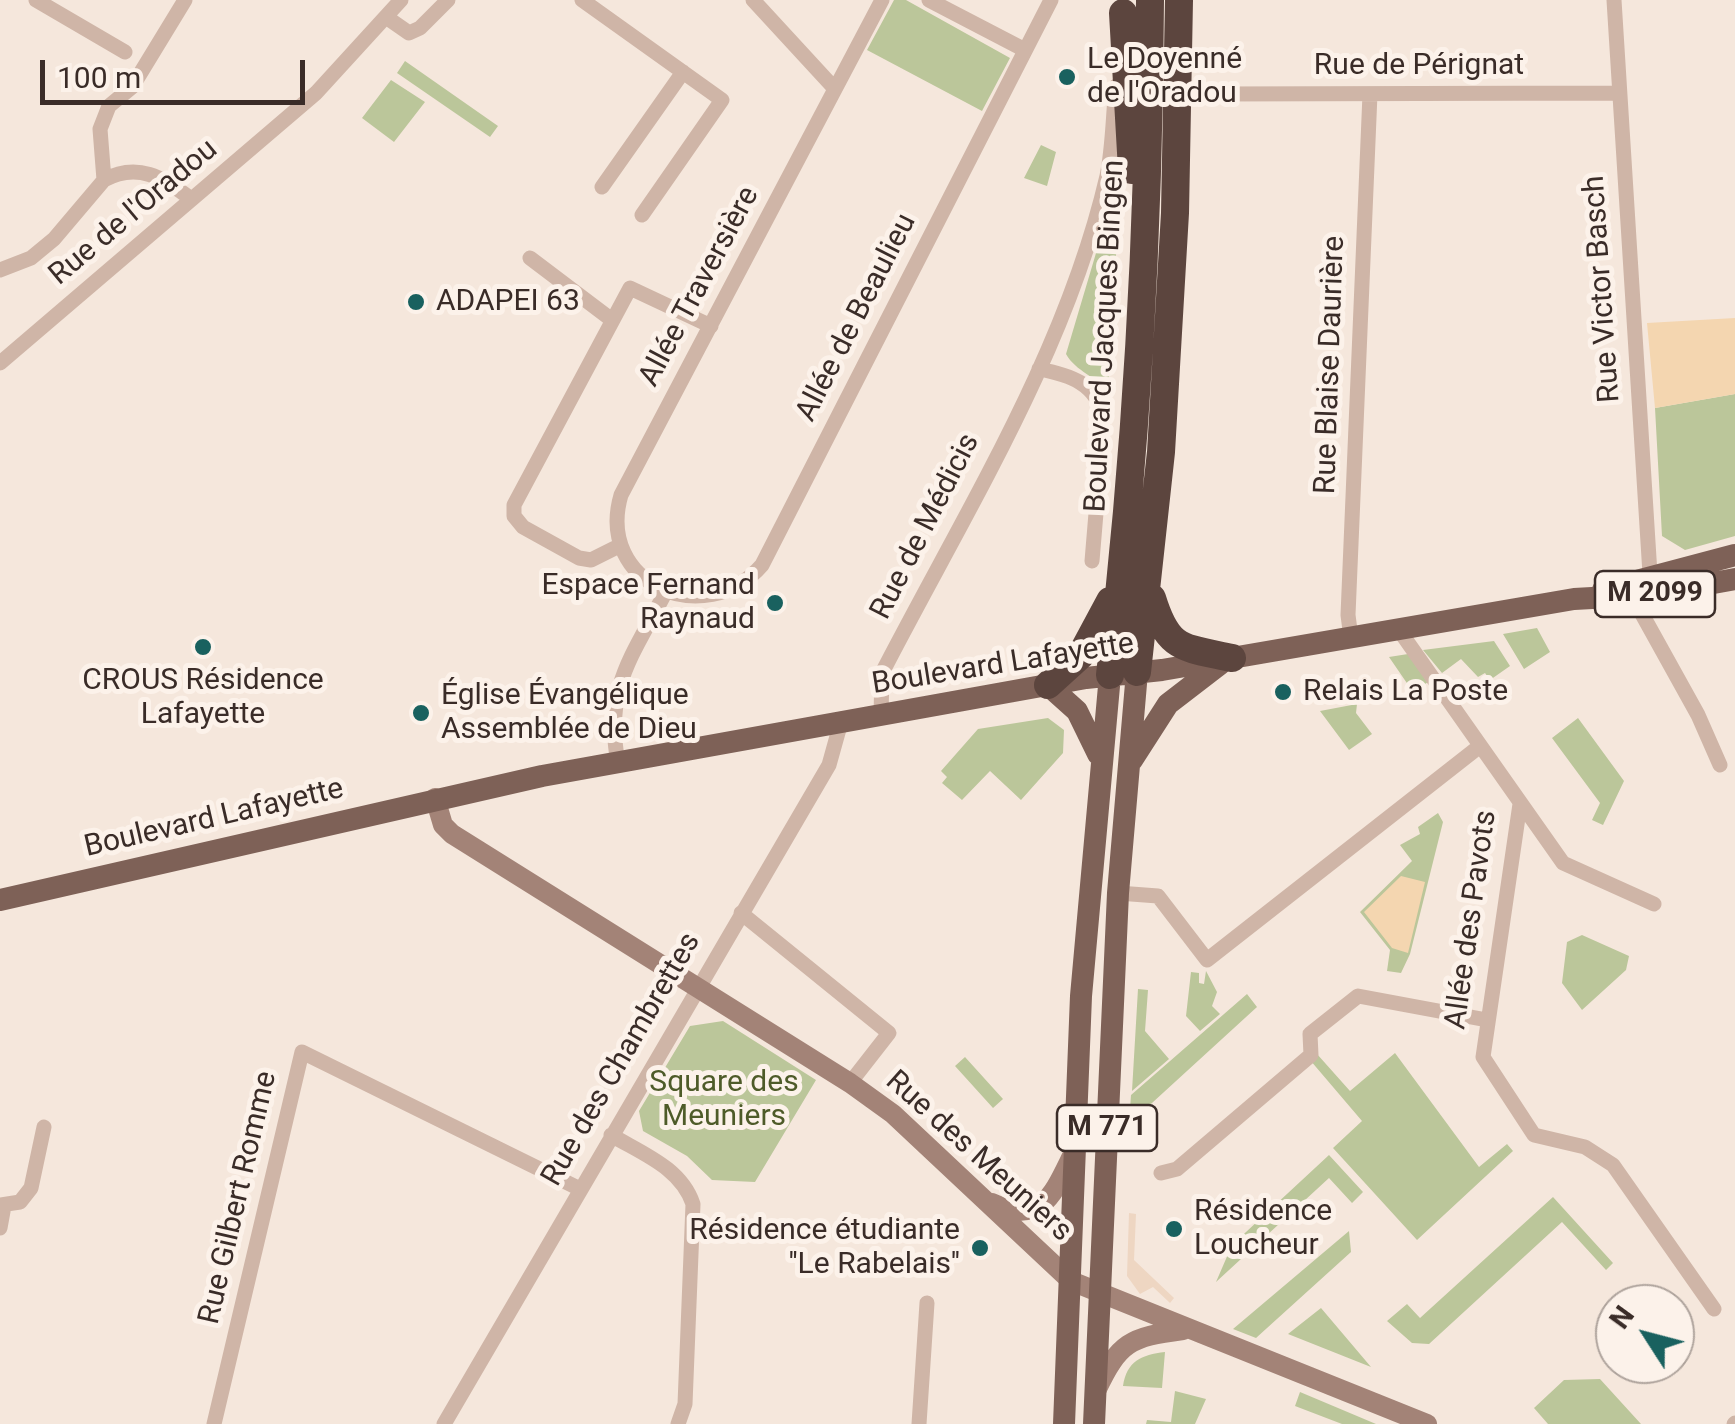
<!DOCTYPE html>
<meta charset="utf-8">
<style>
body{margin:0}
#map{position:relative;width:1735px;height:1424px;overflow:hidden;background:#f5e7dc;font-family:Roboto,sans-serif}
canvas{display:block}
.north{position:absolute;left:1595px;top:1284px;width:100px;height:100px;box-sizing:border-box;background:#fcf2ea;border:2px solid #aea39c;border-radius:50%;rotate:306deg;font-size:28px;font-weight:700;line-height:40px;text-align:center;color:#3a2c28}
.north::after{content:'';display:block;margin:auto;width:35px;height:45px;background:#19615f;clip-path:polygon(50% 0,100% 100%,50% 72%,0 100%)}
.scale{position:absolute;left:40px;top:60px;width:265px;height:45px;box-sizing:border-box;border:5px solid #3a2c28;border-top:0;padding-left:12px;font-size:30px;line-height:35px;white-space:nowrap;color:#3a2c28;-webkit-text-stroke:8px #fcf2ea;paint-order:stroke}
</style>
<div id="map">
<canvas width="1735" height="1424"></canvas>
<div class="north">N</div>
<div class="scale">100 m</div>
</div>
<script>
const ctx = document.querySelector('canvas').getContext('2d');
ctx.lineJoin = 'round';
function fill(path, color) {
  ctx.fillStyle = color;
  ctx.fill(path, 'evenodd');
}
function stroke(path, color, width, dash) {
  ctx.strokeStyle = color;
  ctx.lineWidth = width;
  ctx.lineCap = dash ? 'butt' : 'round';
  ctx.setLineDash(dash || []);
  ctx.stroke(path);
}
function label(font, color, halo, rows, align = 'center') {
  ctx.font = font + ' Roboto,sans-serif';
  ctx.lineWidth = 10;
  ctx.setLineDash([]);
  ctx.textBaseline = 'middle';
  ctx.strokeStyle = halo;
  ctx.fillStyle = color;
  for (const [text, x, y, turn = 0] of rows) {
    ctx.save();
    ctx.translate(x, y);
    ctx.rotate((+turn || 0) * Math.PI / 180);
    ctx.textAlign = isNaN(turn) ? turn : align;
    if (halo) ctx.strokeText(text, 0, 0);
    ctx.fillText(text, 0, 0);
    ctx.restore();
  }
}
const green = new Path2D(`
 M894,0H906L1010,58L982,111L867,50Z
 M405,61L498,126L490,137L397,73Z
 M391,80L425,102L394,142L362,118Z
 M1041,145L1056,152L1047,186L1024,178Z
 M1121,169L1108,394C1097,376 1076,372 1066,354Z
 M1735,394V536L1685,550L1662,536L1655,408Z
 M1537,628L1550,652L1524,669L1503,634Z
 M1494,641L1510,666L1490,680L1485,673L1478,677L1461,659L1442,673L1423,650Z
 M1408,654L1428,682L1413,692L1389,657Z
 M1357,704L1356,713L1372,734L1349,750L1320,711Z
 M1048,718L1064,730L1063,753L1021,800L990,771L962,800L942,783L947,777L941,771L978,729Z
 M1578,718L1624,781L1603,825L1592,820L1600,803L1552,738Z
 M1438,813L1443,822L1410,954L1401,973L1387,971L1390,950L1360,912L1412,861L1400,845L1420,834L1418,827Z
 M1582,935L1629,956L1626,970L1582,1010L1562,983L1567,942Z
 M1206,971L1217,992L1212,1006L1220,1014L1200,1031L1186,1016L1191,972L1199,973V983L1204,984Z
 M1138,989L1148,990L1145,1031L1169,1059L1132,1091Z
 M1247,994L1257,1007L1129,1124L1131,1095Z
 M723,1021L816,1080L755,1182L712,1180L687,1156L643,1131L639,1111L690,1026Z
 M1395,1053L1479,1167L1507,1144L1513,1151L1417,1240L1333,1148L1362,1121L1310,1060L1317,1054L1350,1091Z
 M965,1057L1003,1099L993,1108L955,1066Z
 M1329,1155L1363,1192L1352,1203L1329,1178L1216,1282L1232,1245Z
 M1553,1197L1613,1263L1606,1270L1562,1222L1429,1344L1412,1343L1387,1321L1407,1304L1420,1318Z
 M1349,1231L1351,1252L1256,1338L1233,1329Z
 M1321,1308L1371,1367L1288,1334Z
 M1165,1352L1162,1388L1123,1386C1127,1361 1141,1355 1165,1352Z
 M1600,1379L1641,1424H1548L1534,1408L1564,1380Z
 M1175,1391L1206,1399L1195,1424H1146L1147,1420L1171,1422Z
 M1300,1392L1376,1424H1342L1295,1406Z`);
const sand = new Path2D(`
 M1735,318V394L1655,408L1647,323Z
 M1401,876L1425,882L1408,953L1392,948L1364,912Z`);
const plaza = new Path2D(`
 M1129,1213L1136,1214L1134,1260L1174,1298L1170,1303L1153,1287L1140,1294L1127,1276Z`);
const street = new Path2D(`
 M36,0L125,52
 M582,0L722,100L642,215
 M753,0L835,89
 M882,0L621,495C595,584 705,631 762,565L1051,0
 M929,0L1025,50
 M1614,0L1650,574
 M386,17L409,33L420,28L448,0
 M1219,94L1619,93
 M104,180L100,129L109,106L132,87L185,0
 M602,187L683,72
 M530,258L612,320
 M0,270L31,258L54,239L104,180C137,162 163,177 191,199
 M0,363L316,93L401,0
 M1039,369C1070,375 1096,383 1104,417L1092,561
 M619,546L591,560L579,558L523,527L514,516V505L630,288L711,326
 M1632,596L1698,715L1720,765
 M1399,630L1563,863L1654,904
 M1351,638L1348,615L1370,94
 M881,715L882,673C965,512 1066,353 1107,176C1113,147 1113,115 1116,86
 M618,763C604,686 633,656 666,591
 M1520,804L1483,1057L1534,1135L1585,1147L1613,1165L1714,1309
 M1118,893L1158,896L1207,960L1480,746
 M741,913L889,1033L850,1083
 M611,1135C643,1154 681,1168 693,1204L685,1404L678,1424
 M1161,1173L1177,1169L1311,1055L1310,1034L1358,996L1487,1020
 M0,1205L20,1202L31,1188L44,1127
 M0,1228L4,1206
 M214,1424L302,1052L578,1188
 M444,1424L829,765L841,722
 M919,1424L927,1303
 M1734,1424L1735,1423`);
const secondary = new Path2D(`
 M435,798L443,825L452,834L850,1083L893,1114L1071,1281L1427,1424
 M992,1203C1043,1227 1054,1192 1074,1152
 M1096,1391C1119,1342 1130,1337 1183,1330`);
const primary = new Path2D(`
 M1603,590L1735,555
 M1048,685L1077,711L1098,754
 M1132,760L1168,704L1220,664
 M0,900L542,776L1086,678L1162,670L1574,599L1647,595L1735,579
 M1064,1424L1081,996L1110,675
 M1094,1424L1118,893L1137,672`);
const highway = new Path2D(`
 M1123,13L1132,170
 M1152,598C1168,650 1181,647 1232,658
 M1137,672L1161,452L1175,213L1179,0
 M1110,675C1137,450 1149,226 1150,0
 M1048,685L1081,655L1110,601`);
const markers = [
 [1067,77,10,"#19615f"],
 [416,302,10,"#19615f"],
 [775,603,10,"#19615f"],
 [203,647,10,"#19615f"],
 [1283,692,10,"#19615f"],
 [421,713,10,"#19615f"],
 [1174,1229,10,"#19615f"],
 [980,1248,10,"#19615f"]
];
const shields = [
 [1655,594,120],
 [1107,1128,100]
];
const shieldNames = [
 ["M 2099",1655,594],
 ["M 771",1107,1128]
];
const poiNames = [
 ["Le Doyenné",1087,60],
 ["de l'Oradou",1087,94],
 ["ADAPEI 63",436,302],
 ["Espace Fernand",755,586,"right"],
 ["Raynaud",755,620,"right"],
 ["CROUS Résidence",203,681,"center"],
 ["Lafayette",203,715,"center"],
 ["Relais La Poste",1303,692],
 ["Église Évangélique",441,696],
 ["Assemblée de Dieu",441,730],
 ["Résidence",1194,1212],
 ["Loucheur",1194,1246],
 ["Résidence étudiante",960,1231,"right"],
 ["''Le Rabelais''",960,1265,"right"]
];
const streetNames = [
 ["Rue de Pérignat",1419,66],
 ["Rue de l'Oradou",134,213,-40],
 ["Allée Traversière",700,287,-62],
 ["Rue Victor Basch",1603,289,-94],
 ["Allée de Beaulieu",857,318,-63],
 ["Boulevard Jacques Bingen",1106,336,-87],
 ["Rue Blaise Daurière",1331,365,-88],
 ["Rue de Médicis",926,527,-63],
 ["Boulevard Lafayette",1003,665,-9],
 ["Boulevard Lafayette",214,819,-13],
 ["Allée des Pavots",1472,920,-82],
 ["Rue des Chambrettes",622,1060,-60],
 ["Rue des Meuniers",978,1157,42],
 ["Rue Gilbert Romme",239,1198,-77]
];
const parkNames = [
 ["Square des",724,1083],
 ["Meuniers",724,1117]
];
fill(green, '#bbc69a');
fill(sand, '#f4d6b0');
fill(plaza, '#eed6c2');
stroke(street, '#cfb5a7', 15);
stroke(secondary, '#a38377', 20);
stroke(primary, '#7e6157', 22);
stroke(highway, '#5c453e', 28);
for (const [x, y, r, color] of markers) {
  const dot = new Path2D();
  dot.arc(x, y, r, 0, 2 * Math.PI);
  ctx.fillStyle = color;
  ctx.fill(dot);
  stroke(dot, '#fcf2ea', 4);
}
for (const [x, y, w] of shields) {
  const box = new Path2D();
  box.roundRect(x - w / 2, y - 23, w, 46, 8);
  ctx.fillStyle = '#fcf2ea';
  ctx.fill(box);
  stroke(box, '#3a2c28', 2.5);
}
label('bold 28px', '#3a2c28', null, shieldNames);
label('30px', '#3a2c28', '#fcf2ea', poiNames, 'left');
label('30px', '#3a2c28', '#fcf2ea', streetNames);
label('30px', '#4e5b29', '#fcf2ea', parkNames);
</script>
